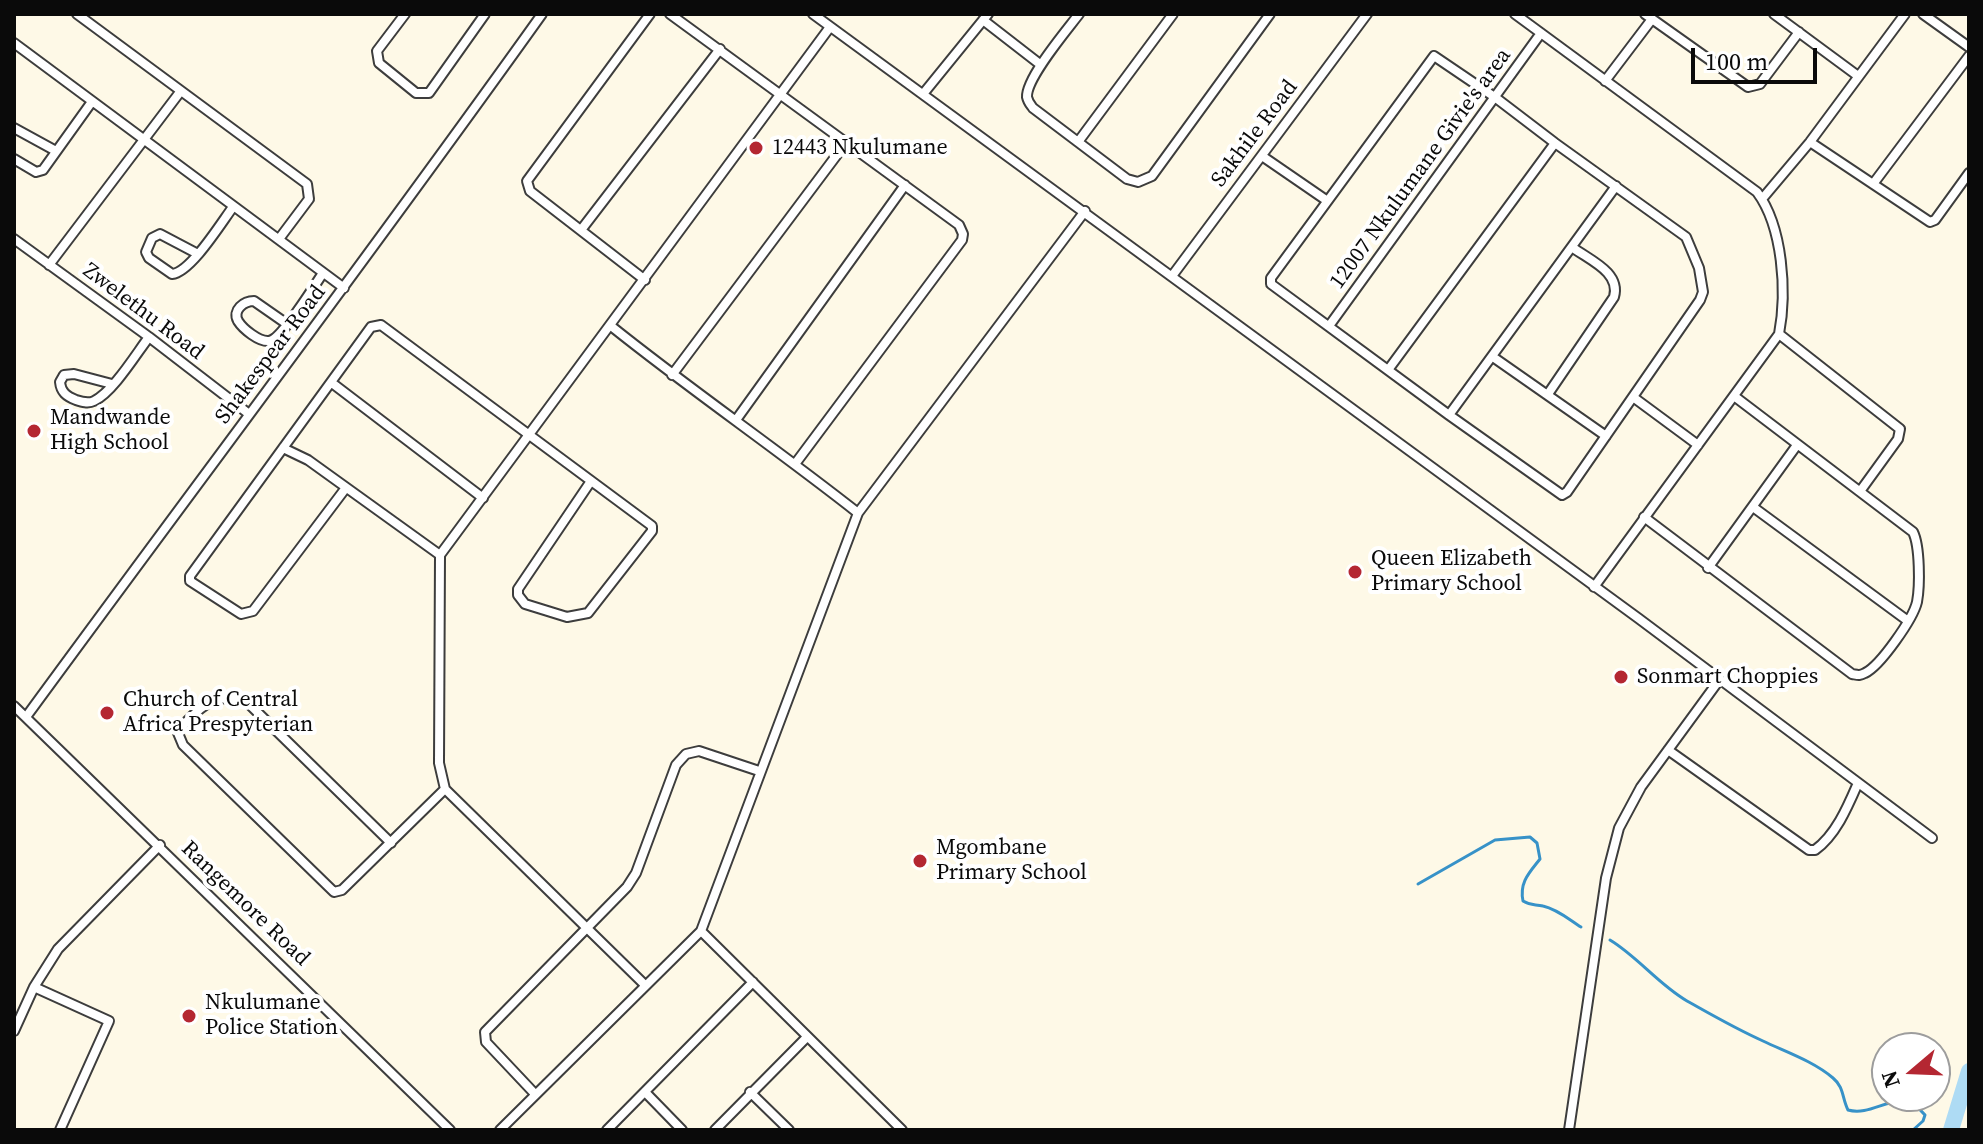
<!DOCTYPE html>
<style>
body{margin:0}
#map{position:relative;width:1983px;height:1144px;overflow:hidden;background:#fef9e7;font-family:"Source Serif 4",serif}
canvas{display:block}
.frame{position:absolute;inset:0;border:16px solid #0a0a0a;pointer-events:none}
.north{position:absolute;left:1871px;top:1032px;width:80px;height:80px;box-sizing:border-box;background:#fff;border:2px solid #9d9d9d;border-radius:50%;rotate:251deg;font-size:22px;font-weight:700;line-height:32px;text-align:center;color:#0a0a0a}
.north::after{content:'';display:block;margin:auto;width:28px;height:36px;background:#b42732;clip-path:polygon(50% 0,100% 100%,50% 72%,0 100%)}
.scale{position:absolute;left:1691px;top:48px;width:126px;height:36px;box-sizing:border-box;border:4px solid #0a0a0a;border-top:0;padding-left:10px;font-size:24px;line-height:28px;white-space:nowrap;color:#0a0a0a;-webkit-text-stroke:6px #fff;paint-order:stroke}
</style>
<div id="map">
<canvas width="1983" height="1144"></canvas>
<div class="frame"></div>
<div class="north">N</div>
<div class="scale">100 m</div>
</div>
<script>
const ctx = document.querySelector('canvas').getContext('2d');
ctx.lineJoin = 'round';
function stroke(path, color, width, dash) {
  ctx.strokeStyle = color;
  ctx.lineWidth = width;
  ctx.lineCap = dash ? 'butt' : 'round';
  ctx.setLineDash(dash || []);
  ctx.stroke(path);
}
function label(font, color, halo, rows, align = 'center') {
  ctx.font = font + ' "Source Serif 4",serif';
  ctx.lineWidth = 8;
  ctx.setLineDash([]);
  ctx.textBaseline = 'middle';
  ctx.strokeStyle = halo;
  ctx.fillStyle = color;
  for (const [text, x, y, turn = 0] of rows) {
    ctx.save();
    ctx.translate(x, y);
    ctx.rotate((+turn || 0) * Math.PI / 180);
    ctx.textAlign = isNaN(turn) ? turn : align;
    if (halo) ctx.strokeText(text, 0, 0);
    ctx.fillText(text, 0, 0);
    ctx.restore();
  }
}
const stream = new Path2D(`
 M1418,884L1495,840L1530,837L1537,843L1540,859C1530,872 1519,882 1523,901C1531,906 1535,904 1543,906C1557,909 1570,920 1581,927
 M1610,940C1638,957 1658,984 1687,1001C1712,1015 1736,1029 1763,1041C1786,1052 1813,1061 1833,1078C1844,1087 1842,1098 1848,1110C1876,1118 1899,1083 1925,1115L1923,1121L1913,1130`);
const river = new Path2D(`
 M1951,1130L1969,1071`);
const minor = new Path2D(`
 M77,14L307,184L309,199L279,239
 M405,14L377,51L379,63L416,93H429L485,14
 M670,14L959,225L963,234L962,240L795,464
 M813,14L1638,618L1932,838
 M1079,14C1067,30 1026,78 1027,97C1028,102 1030,104 1033,108L1127,179L1138,182L1152,176L1270,14
 M1515,14L1757,192C1783,227 1787,292 1779,334L1594,587
 M1645,14L1748,87L1760,84L1799,32
 M1774,14L1858,76
 M1923,14L1969,47
 M983,20L1041,65
 M14,43L344,288
 M1434,56L1496,98L1555,143L1686,237L1699,268L1703,292L1700,300L1567,492L1562,495L1449,415L1271,284V278Z
 M1605,81L1652,19
 M923,94L988,14
 M14,128L56,151
 M1078,142L1173,14
 M1810,142L1930,222L1935,220L1969,173
 M1262,156L1326,200
 M14,159L36,172L43,170L91,103
 M1873,184L1969,56
 M1762,199L1810,142L1905,14
 M581,230L720,49
 M14,239L149,337L249,414
 M198,254L160,234L152,238L146,252L149,258L172,274C191,272 221,223 233,207
 M49,265L180,92
 M1172,276L1367,14
 M645,280L530,191L527,181L650,14
 M287,324L254,301C244,301 232,310 238,321C243,329 259,342 269,341C282,339 314,286 323,273
 M611,326C692,391 777,449 858,513
 M1329,326L1541,33
 M1779,334L1900,429L1898,439L1861,490
 M1493,357L1606,436
 M1388,370L1555,143
 M672,375L845,144
 M332,383L483,498
 M112,384L74,374L64,375L60,382C61,392 66,396 76,400C82,402 88,404 94,401C113,392 136,354 149,337
 M1548,394L1614,297C1621,272 1589,260 1572,247
 M1633,397L1698,445
 M1449,415L1616,186
 M736,420L905,185
 M283,448L308,460L440,555
 M345,489L253,611L241,614L190,581V576L371,327L381,325L652,526V531L588,613L567,617L525,604L518,595V589L591,481
 M1753,507L1908,621
 M1644,517L1852,674C1858,675 1859,676 1865,673C1880,666 1913,619 1917,602C1920,586 1920,546 1913,532L1734,396
 M1708,568L1797,445
 M14,706L450,1130
 M26,717C198,482 373,251 542,14
 M1668,750L1809,850H1815C1836,835 1848,806 1858,783
 M391,843L249,704C215,689 204,705 180,728L178,733L183,745L334,892L342,890L445,789
 M701,931L902,1130
 M645,985L445,789L439,763L440,555L830,27
 M34,987L109,1021L60,1130
 M14,1031L34,987L58,949L160,845
 M645,1092L682,1130
 M750,1092L789,1130
 M535,1094L486,1042L485,1032L627,887L636,873L676,765L686,754L699,751L759,771
 M500,1130L701,931L858,513L1085,211
 M607,1130L753,982
 M715,1130L807,1037
 M1569,1130L1606,878L1619,828L1641,787L1720,679`);
const markers = [
 [756,148,8,"#b42732"],
 [34,431,8,"#b42732"],
 [1355,572,8,"#b42732"],
 [1621,677,8,"#b42732"],
 [107,713,8,"#b42732"],
 [920,861,8,"#b42732"],
 [189,1016,8,"#b42732"]
];
const streetNames = [
 ["Sakhile Road",1255,134,-53],
 ["12007 Nkulumane Givie's area",1421,169,-54],
 ["Zwelethu Road",143,312,37],
 ["Shakespear Road",271,355,-53],
 ["Rangemore Road",245,904,44]
];
const poiNames = [
 ["12443 Nkulumane",772,148],
 ["Mandwande",50,418],
 ["High School",50,443],
 ["Queen Elizabeth",1371,559],
 ["Primary School",1371,584],
 ["Sonmart Choppies",1637,677],
 ["Church of Central",123,700],
 ["Africa Prespyterian",123,725],
 ["Mgombane",936,848],
 ["Primary School",936,873],
 ["Nkulumane",205,1003],
 ["Police Station",205,1028]
];
stroke(stream, '#3792c8', 3);
stroke(river, '#aedbf4', 16);
stroke(minor, '#3d3d3d', 12);
stroke(minor, '#fff', 8);
for (const [x, y, r, color] of markers) {
  const dot = new Path2D();
  dot.arc(x, y, r, 0, 2 * Math.PI);
  ctx.fillStyle = color;
  ctx.fill(dot);
  stroke(dot, '#fff', 3);
}
label('22px', '#0a0a0a', '#fff', streetNames);
label('22px', '#0a0a0a', '#fff', poiNames, 'left');
</script>
